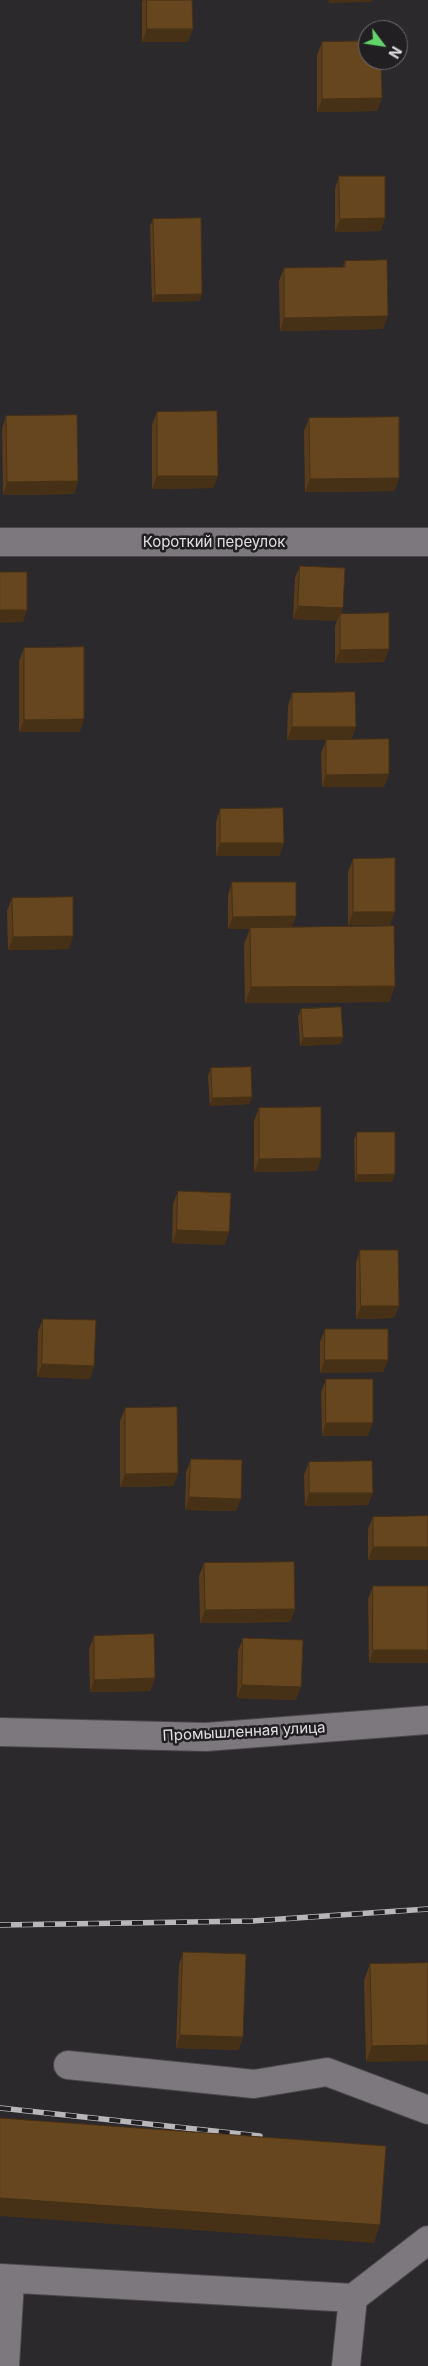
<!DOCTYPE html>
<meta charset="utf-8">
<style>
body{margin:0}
#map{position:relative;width:428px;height:2366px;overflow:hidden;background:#2c292d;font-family:Inter,sans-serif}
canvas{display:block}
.north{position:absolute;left:358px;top:20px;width:50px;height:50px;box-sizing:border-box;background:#221f23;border:1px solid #6f6c6f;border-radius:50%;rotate:121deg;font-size:14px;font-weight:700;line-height:20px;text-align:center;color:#e2dfe2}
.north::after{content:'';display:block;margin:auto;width:18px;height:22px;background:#62d469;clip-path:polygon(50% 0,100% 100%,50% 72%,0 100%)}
</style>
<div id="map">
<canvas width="428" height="2366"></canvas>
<div class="north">N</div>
</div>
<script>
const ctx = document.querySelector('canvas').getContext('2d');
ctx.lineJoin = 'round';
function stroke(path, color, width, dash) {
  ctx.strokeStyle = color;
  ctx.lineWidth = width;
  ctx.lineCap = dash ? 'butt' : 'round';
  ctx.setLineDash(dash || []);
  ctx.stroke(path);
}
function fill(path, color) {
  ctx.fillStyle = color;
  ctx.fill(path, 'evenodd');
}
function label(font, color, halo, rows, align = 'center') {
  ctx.font = font + ' Inter,sans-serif';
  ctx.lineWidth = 5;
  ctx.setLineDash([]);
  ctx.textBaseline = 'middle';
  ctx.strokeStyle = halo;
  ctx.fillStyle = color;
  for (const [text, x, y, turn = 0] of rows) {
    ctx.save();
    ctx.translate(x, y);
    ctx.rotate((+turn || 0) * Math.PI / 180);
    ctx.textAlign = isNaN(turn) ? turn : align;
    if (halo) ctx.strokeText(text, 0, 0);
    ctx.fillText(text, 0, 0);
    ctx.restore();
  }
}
const minor = new Path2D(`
 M0,542H428
 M0,1732L206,1737L428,1720
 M68,2065L254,2084L327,2072L428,2110
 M0,2278L353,2298L428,2240
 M5,2366L10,2281
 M346,2366L353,2298`);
const rail = new Path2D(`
 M0,1925L252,1921L428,1909
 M0,2108L260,2136`);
const wall = new Path2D(`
 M143,0H192L188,42H142V2Z
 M322,42L377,111L317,112V55Z
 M339,176L381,231L335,232V189Z
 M153,219L200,301L152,302L150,226Z
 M345,261L383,329L280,331L279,281L284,268L343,267Z
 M157,412L218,476L213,488L152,489V425Z
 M6,416L78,481L74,494L3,495L2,429Z
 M309,418L395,491L305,492L304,431Z
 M300,566L343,608L341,613L384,662L335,663V626L337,621L293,619L295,578Z
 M24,648L80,732H19V661Z
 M292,693L356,727L351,740H287L288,706Z
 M326,740L384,787H322L321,753Z
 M220,809L284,843L279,856H216V822Z
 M353,859L390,925H348V872Z
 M232,882L296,916L291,928L395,986L389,1002L245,1003L244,944L250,929H228V895Z
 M12,898L69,949L8,950L7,911Z
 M301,1009L343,1037L340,1044L300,1046L298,1017Z
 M211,1068L249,1104L210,1106L208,1076Z
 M259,1108L317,1171L254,1172V1121Z
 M357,1132L392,1182H355L354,1140Z
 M178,1191L229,1232L224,1245L172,1243L173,1204Z
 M360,1250L399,1306L394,1318L356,1319V1263Z
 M43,1319L94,1366L90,1379L37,1377L38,1331Z
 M325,1329L388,1360L383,1372L320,1373V1342Z
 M326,1379L368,1436H322L321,1392Z
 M125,1408L178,1473L173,1486L120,1487V1421Z
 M191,1459L236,1511L185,1510L186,1472Z
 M309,1462L368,1505L305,1506L304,1475Z
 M428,1516L368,1560V1529L373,1517Z
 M204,1563L295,1609L290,1622L200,1623L199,1576Z
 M373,1586H428L369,1663L368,1599Z
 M94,1636L155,1678L150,1691L90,1692L89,1649Z
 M243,1638L296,1700L237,1698L238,1651Z
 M183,1952L243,2037L238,2050L176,2048L179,1965Z
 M428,1963L366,2062L364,1980L370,1964Z`);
const shadedWall = new Path2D(`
 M329,0H372L371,2L328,3Z
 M147,29H193L188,42H142Z
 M382,98L377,111L317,112L322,99Z
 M385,218L381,231L335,232L340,219Z
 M202,294L200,301L152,302L155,295Z
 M388,316L383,329L280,331L284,318Z
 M157,476H218L213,488L152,489Z
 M399,478L395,491L305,492L310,479Z
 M78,481L74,494L3,495L7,482Z
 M298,606L343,608L340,617V614L337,621L293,619Z
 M0,610H27L23,622L0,623Z
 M389,649L384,662L335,663L340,650Z
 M84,719L80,732H19L24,720Z
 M292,727H356L351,740H287Z
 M389,774L384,787H322L326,775Z
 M220,843H284L279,856H216Z
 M353,912H395L390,925H348Z
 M296,916L291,929H228L233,917Z
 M73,936L69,949L8,950L13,937Z
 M395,986L389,1002L245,1003L251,987Z
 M343,1037L340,1044L300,1046L303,1038Z
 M252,1097L249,1104L210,1106L212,1098Z
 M321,1158L317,1171L254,1172L259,1159Z
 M395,1174L392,1182H355L357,1175Z
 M177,1230L229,1232L224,1245L172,1243Z
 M361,1306H399L394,1318L356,1319Z
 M325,1360H388L383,1372L320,1373Z
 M42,1364L94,1366L90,1379L37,1377Z
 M326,1423H373L368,1436H322Z
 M178,1473L173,1486L120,1487L125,1474Z
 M309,1493H373L368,1505L305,1506Z
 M189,1497L241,1499L236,1511L185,1510Z
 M373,1547H428V1560H368Z
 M295,1609L290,1622L200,1623L205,1610Z
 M373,1650H428V1663H369Z
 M155,1678L150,1691L90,1692L94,1680Z
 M242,1685L301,1687L296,1700L237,1698Z
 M180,2035L243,2037L238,2050L176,2048Z
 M428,2045V2061L366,2062L372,2046Z
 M0,2198L380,2225L374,2243L0,2216Z`);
const building = new Path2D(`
 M147,0H192L193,29H147Z
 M368,41V60H381L382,98L322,99V42Z
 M339,176H385V218L340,219Z
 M201,218L202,294L155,295L153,219Z
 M387,260L388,316L284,318V268L345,267V261Z
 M217,411L218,476H157V412Z
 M77,415L78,481L7,482L6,416Z
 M399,417V478L310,479L309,418Z
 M300,566L345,568L343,608L298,606Z
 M0,572H27V610H0Z
 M389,613V649L340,650V614Z
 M84,647V719L24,720V648Z
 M355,692L356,727H292V693Z
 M389,739V774L326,775V740Z
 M283,808L284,843H220V809Z
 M395,858V912H353V859Z
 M232,882H296V916L233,917Z
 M73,897V936L13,937L12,898Z
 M394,926L395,986L251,987L250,928Z
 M341,1007L343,1037L303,1038L301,1009Z
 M251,1067L252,1097L212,1098L211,1068Z
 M321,1107V1158L259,1159V1108Z
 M357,1132H395V1174L357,1175Z
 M178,1191L231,1193L229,1232L177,1230Z
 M360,1250H398L399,1306H361Z
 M43,1319L96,1320L94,1366L42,1364Z
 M325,1329H388V1360H325Z
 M326,1379H373V1423H326Z
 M177,1407L178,1473L125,1474V1408Z
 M191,1459L242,1460L241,1499L189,1497Z
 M372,1461L373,1493H309V1462Z
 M428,1516V1547H373V1517Z
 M294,1562L295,1609L205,1610L204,1563Z
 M373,1586H428V1650H373Z
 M154,1634L155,1678L94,1680V1636Z
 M243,1638L303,1640L301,1687L242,1685Z
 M183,1952L246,1954L243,2037L180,2035Z
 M428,1963V2045L372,2046L370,1964Z
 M0,2118L386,2146L380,2225L0,2198Z`);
const streetNames = [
 ["Короткий переулок",214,542],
 ["Промышленная улица",244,1732,-3]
];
stroke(minor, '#4a474a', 30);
stroke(minor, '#7c787d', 28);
stroke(rail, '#b9b6ba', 5.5);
stroke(rail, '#221f23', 4, [11]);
fill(wall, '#583c1b');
fill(shadedWall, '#473116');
fill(building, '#66461f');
stroke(building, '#473116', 1);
label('15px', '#e2dfe2', '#221f23', streetNames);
</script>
